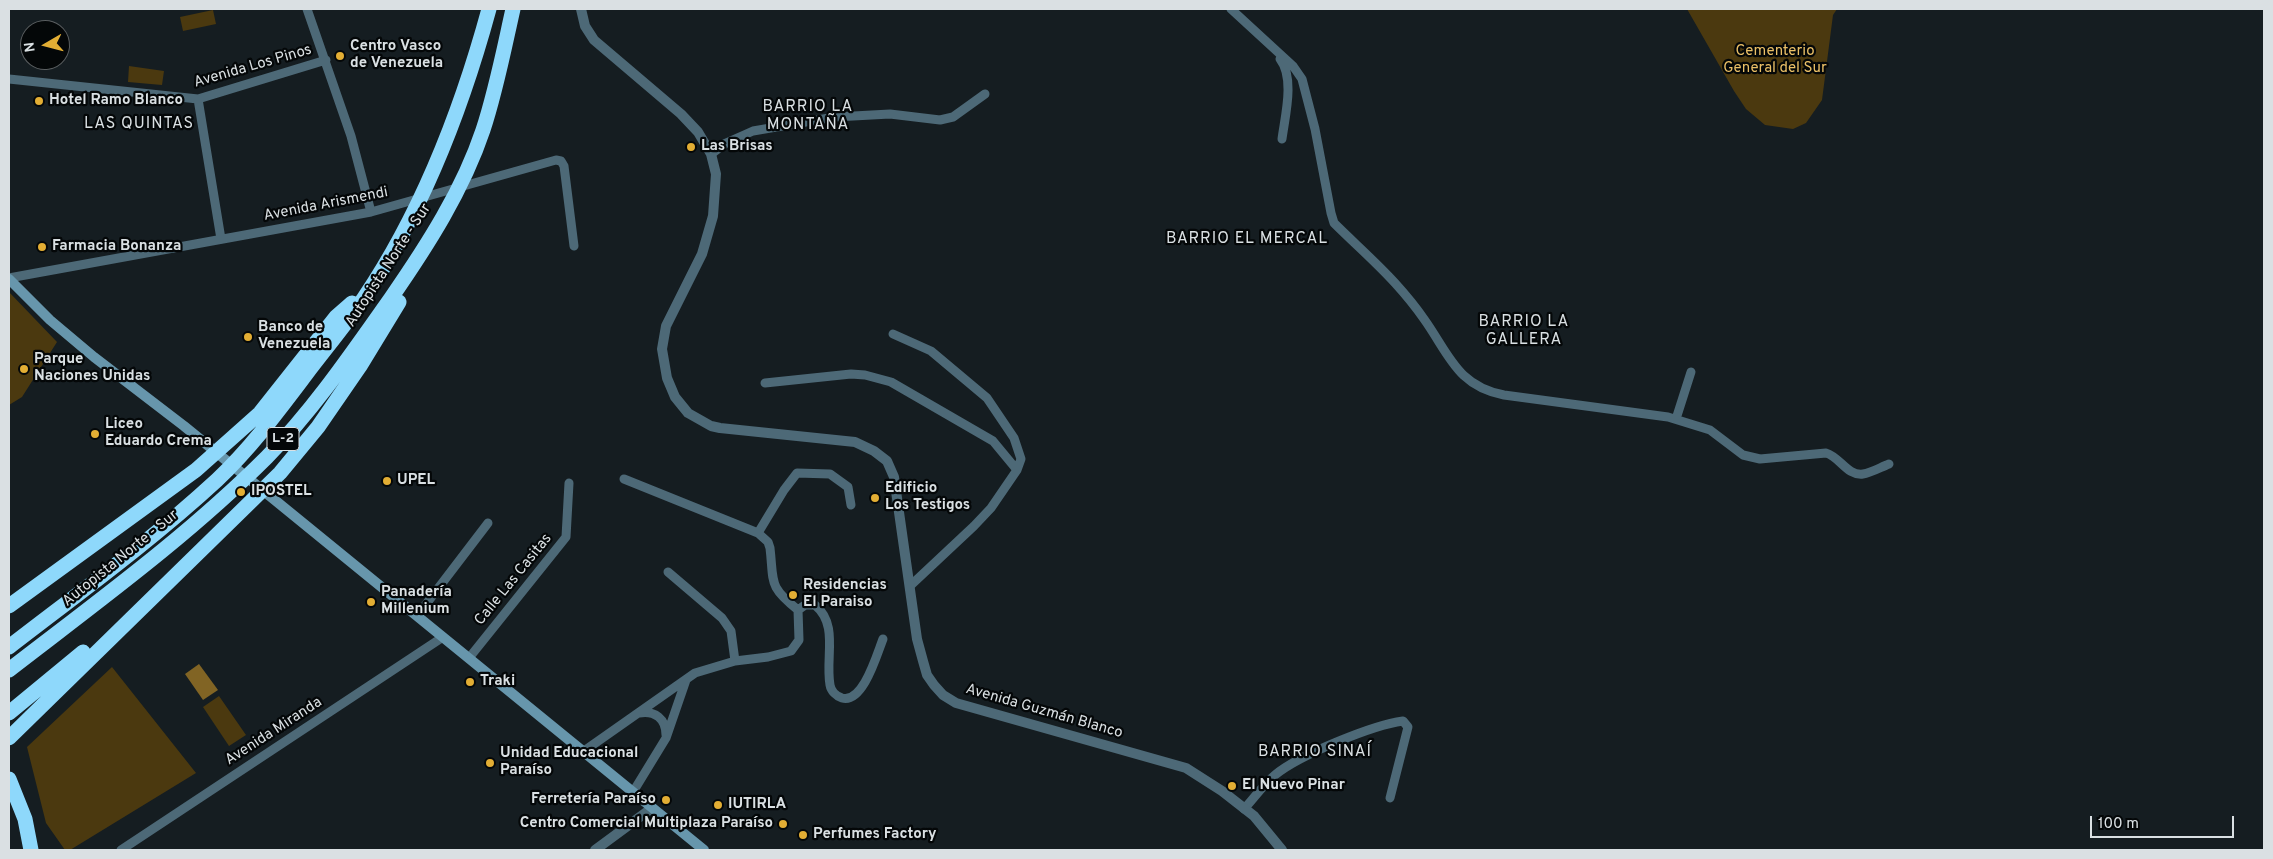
<!DOCTYPE html>
<meta charset="utf-8">
<style>
body{margin:0}
#map{position:relative;width:2273px;height:859px;overflow:hidden;background:#151d21;font-family:Overpass,sans-serif}
canvas{display:block}
.frame{position:absolute;inset:0;border:10px solid #dae0e3;pointer-events:none}
.north{position:absolute;left:20px;top:20px;width:50px;height:50px;box-sizing:border-box;background:#040708;border:1px solid #5a5e60;border-radius:50%;rotate:262deg;font-size:14px;font-weight:700;line-height:20px;text-align:center;color:#dae0e3}
.north::after{content:'';display:block;margin:auto;width:18px;height:22px;background:#e3ae34;clip-path:polygon(50% 0,100% 100%,50% 72%,0 100%)}
.scale{position:absolute;left:2090px;top:816px;width:144px;height:22px;box-sizing:border-box;border:2px solid #dae0e3;border-top:0;padding-left:6px;font-size:15px;line-height:18px;white-space:nowrap;color:#dae0e3;-webkit-text-stroke:4px #040708;paint-order:stroke}
</style>
<div id="map">
<canvas width="2273" height="859"></canvas>
<div class="frame"></div>
<div class="north">N</div>
<div class="scale">100 m</div>
</div>
<script>
const ctx = document.querySelector('canvas').getContext('2d');
ctx.lineJoin = 'round';
function fill(path, color) {
  ctx.fillStyle = color;
  ctx.fill(path, 'evenodd');
}
function stroke(path, color, width, dash) {
  ctx.strokeStyle = color;
  ctx.lineWidth = width;
  ctx.lineCap = dash ? 'butt' : 'round';
  ctx.setLineDash(dash || []);
  ctx.stroke(path);
}
function label(font, color, halo, rows, align = 'center') {
  ctx.font = font + ' Overpass,sans-serif';
  ctx.lineWidth = 4.5;
  ctx.setLineDash([]);
  ctx.textBaseline = 'middle';
  ctx.strokeStyle = halo;
  ctx.fillStyle = color;
  for (const [text, x, y, turn = 0] of rows) {
    ctx.save();
    ctx.translate(x, y);
    ctx.rotate((+turn || 0) * Math.PI / 180);
    ctx.textAlign = isNaN(turn) ? turn : align;
    if (halo) ctx.strokeText(text, 0, 0);
    ctx.fillText(text, 0, 0);
    ctx.restore();
  }
}
const green = new Path2D(`
 M1687,9H1837L1833,15L1822,100L1806,123L1793,129L1765,125L1746,109L1734,91Z
 M213,10L216,24L183,31L180,17Z
 M129,66L164,71L162,85L128,82Z
 M9,292L57,342L22,397L9,405Z
 M112,667L196,773L70,850H65L46,823L27,747Z
 M219,696L246,735L229,746L203,707Z`);
const water = new Path2D(`
 M199,664L218,690L203,700L185,674Z`);
const minor = new Path2D(`
 M307,9L351,136L371,212
 M1231,9L1293,66L1302,79L1315,129L1331,213L1334,223C1354,243 1376,262 1395,283C1405,294 1415,306 1424,319C1449,354 1457,386 1504,395L1668,417L1710,430L1743,455L1760,459L1826,453C1840,457 1847,476 1863,474C1871,473 1881,467 1889,464
 M1280,59C1295,78 1285,116 1282,139
 M9,79L198,99L326,60
 M198,99L221,239
 M711,154L726,143L753,131L835,117L890,114L940,120L953,117L985,94
 M9,278L371,212L556,160L561,161L564,166L574,246
 M893,334L931,351L987,398L1014,438L1021,459L1017,470L991,508L974,526L910,586
 M765,383L851,374L865,375L891,382L993,441L1017,470
 M1676,419L1691,372
 M624,479L758,533L768,542L770,548C774,583 768,586 798,610
 M758,533L784,490L797,473L830,474L848,487L851,505
 M668,572L722,618L731,631L735,661
 M417,616L488,523
 M469,658L566,537L569,483
 M639,713C655,710 666,719 666,735
 M584,751L695,673L735,661L768,657L791,651L799,640L798,610L805,605H815C839,625 825,657 830,685C831,691 836,696 842,698C863,704 877,654 883,639
 M633,792L666,738L686,680
 M1244,809C1254,798 1264,784 1275,775C1299,755 1373,725 1403,721L1408,727L1390,798
 M121,850L443,637`);
const tertiary = new Path2D(`
 M581,9L585,26L594,40L681,114L698,132L711,154L716,174L713,216L702,254L666,326L662,349L667,378L675,397L688,413L711,426L720,428L855,442L874,451L887,461L894,477L917,639L923,661L927,675L934,685L943,695L956,703L1186,768L1222,791L1254,816L1282,850
 M595,850L652,808`);
const secondary = new Path2D(`
 M9,279L50,320L94,357L184,426L704,850`);
const motorway = new Path2D(`
 M9,606L196,470L260,413L336,317L352,303
 M9,647C79,593 152,540 217,480C251,448 279,410 307,373C326,348 346,324 364,298C422,212 462,108 489,9
 M9,670C97,602 188,536 267,457C314,409 352,353 391,298C427,246 463,190 483,130C496,91 504,49 513,9
 M9,713L83,652
 M9,738L280,473L318,427L360,366L399,302
 M9,779L25,819L31,850`);
const markers = [
 [340,56,5,"#e3ae34"],
 [39,101,5,"#e3ae34"],
 [691,147,5,"#e3ae34"],
 [42,247,5,"#e3ae34"],
 [248,337,5,"#e3ae34"],
 [24,369,5,"#e3ae34"],
 [95,434,5,"#e3ae34"],
 [387,481,5,"#e3ae34"],
 [241,492,5,"#e3ae34"],
 [875,498,5,"#e3ae34"],
 [793,595,5,"#e3ae34"],
 [371,602,5,"#e3ae34"],
 [470,682,5,"#e3ae34"],
 [490,763,5,"#e3ae34"],
 [1232,786,5,"#e3ae34"],
 [666,800,5,"#e3ae34"],
 [718,805,5,"#e3ae34"],
 [783,824,5,"#e3ae34"],
 [803,835,5,"#e3ae34"]
];
const shields = [
 [283,439,32]
];
const shieldNames = [
 ["L-2",283,439]
];
const poiNames = [
 ["Centro Vasco",350,47],
 ["de Venezuela",350,64],
 ["Hotel Ramo Blanco",49,101],
 ["Las Brisas",701,147],
 ["Farmacia Bonanza",52,247],
 ["Banco de",258,328],
 ["Venezuela",258,345],
 ["Parque",34,360],
 ["Naciones Unidas",34,377],
 ["Liceo",105,425],
 ["Eduardo Crema",105,442],
 ["UPEL",397,481],
 ["Edificio",885,489],
 ["Los Testigos",885,506],
 ["IPOSTEL",251,492],
 ["Residencias",803,586],
 ["El Paraiso",803,603],
 ["Panadería",381,593],
 ["Millenium",381,610],
 ["Traki",480,682],
 ["Unidad Educacional",500,754],
 ["Paraíso",500,771],
 ["El Nuevo Pinar",1242,786],
 ["Ferretería Paraíso",656,800,"right"],
 ["IUTIRLA",728,805],
 ["Centro Comercial Multiplaza Paraíso",773,824,"right"],
 ["Perfumes Factory",813,835]
];
const parkNames = [
 ["Cementerio",1775,52],
 ["General del Sur",1775,69]
];
const streetNames = [
 ["Avenida Los Pinos",253,67,-16],
 ["Avenida Arismendi",326,205,-11],
 ["Autopista Norte - Sur",389,266,-57],
 ["Autopista Norte - Sur",121,559,-39],
 ["Calle Las Casitas",514,580,-51],
 ["Avenida Guzmán Blanco",1044,712,16],
 ["Avenida Miranda",274,732,-33]
];
const neighbourhoodNames = [
 ["BARRIO LA",808,108],
 ["MONTAÑA",808,126],
 ["LAS QUINTAS",139,125],
 ["BARRIO EL MERCAL",1247,240],
 ["BARRIO LA",1524,323],
 ["GALLERA",1524,341],
 ["BARRIO SINAÍ",1315,753]
];
fill(green, '#4b390f');
fill(water, '#816424');
stroke(minor, '#4d6977', 9);
stroke(tertiary, '#4d6977', 10);
stroke(secondary, '#6796ac', 10);
stroke(motorway, '#8ed8fb', 15);
for (const [x, y, r, color] of markers) {
  const dot = new Path2D();
  dot.arc(x, y, r, 0, 2 * Math.PI);
  ctx.fillStyle = color;
  ctx.fill(dot);
  stroke(dot, '#040708', 2);
}
for (const [x, y, w] of shields) {
  const box = new Path2D();
  box.roundRect(x - w / 2, y - 11.5, w, 23, 4);
  ctx.fillStyle = '#040708';
  ctx.fill(box);
  stroke(box, '#dae0e3', 1);
}
label('bold 14px', '#dae0e3', null, shieldNames);
label('bold 15px', '#dae0e3', '#040708', poiNames, 'left');
label('15px', '#ebc067', '#040708', parkNames);
label('15px', '#dae0e3', '#040708', streetNames);
ctx.letterSpacing = '1px';
label('16px', '#dae0e3', '#040708', neighbourhoodNames);
ctx.letterSpacing = '0px';
</script>
